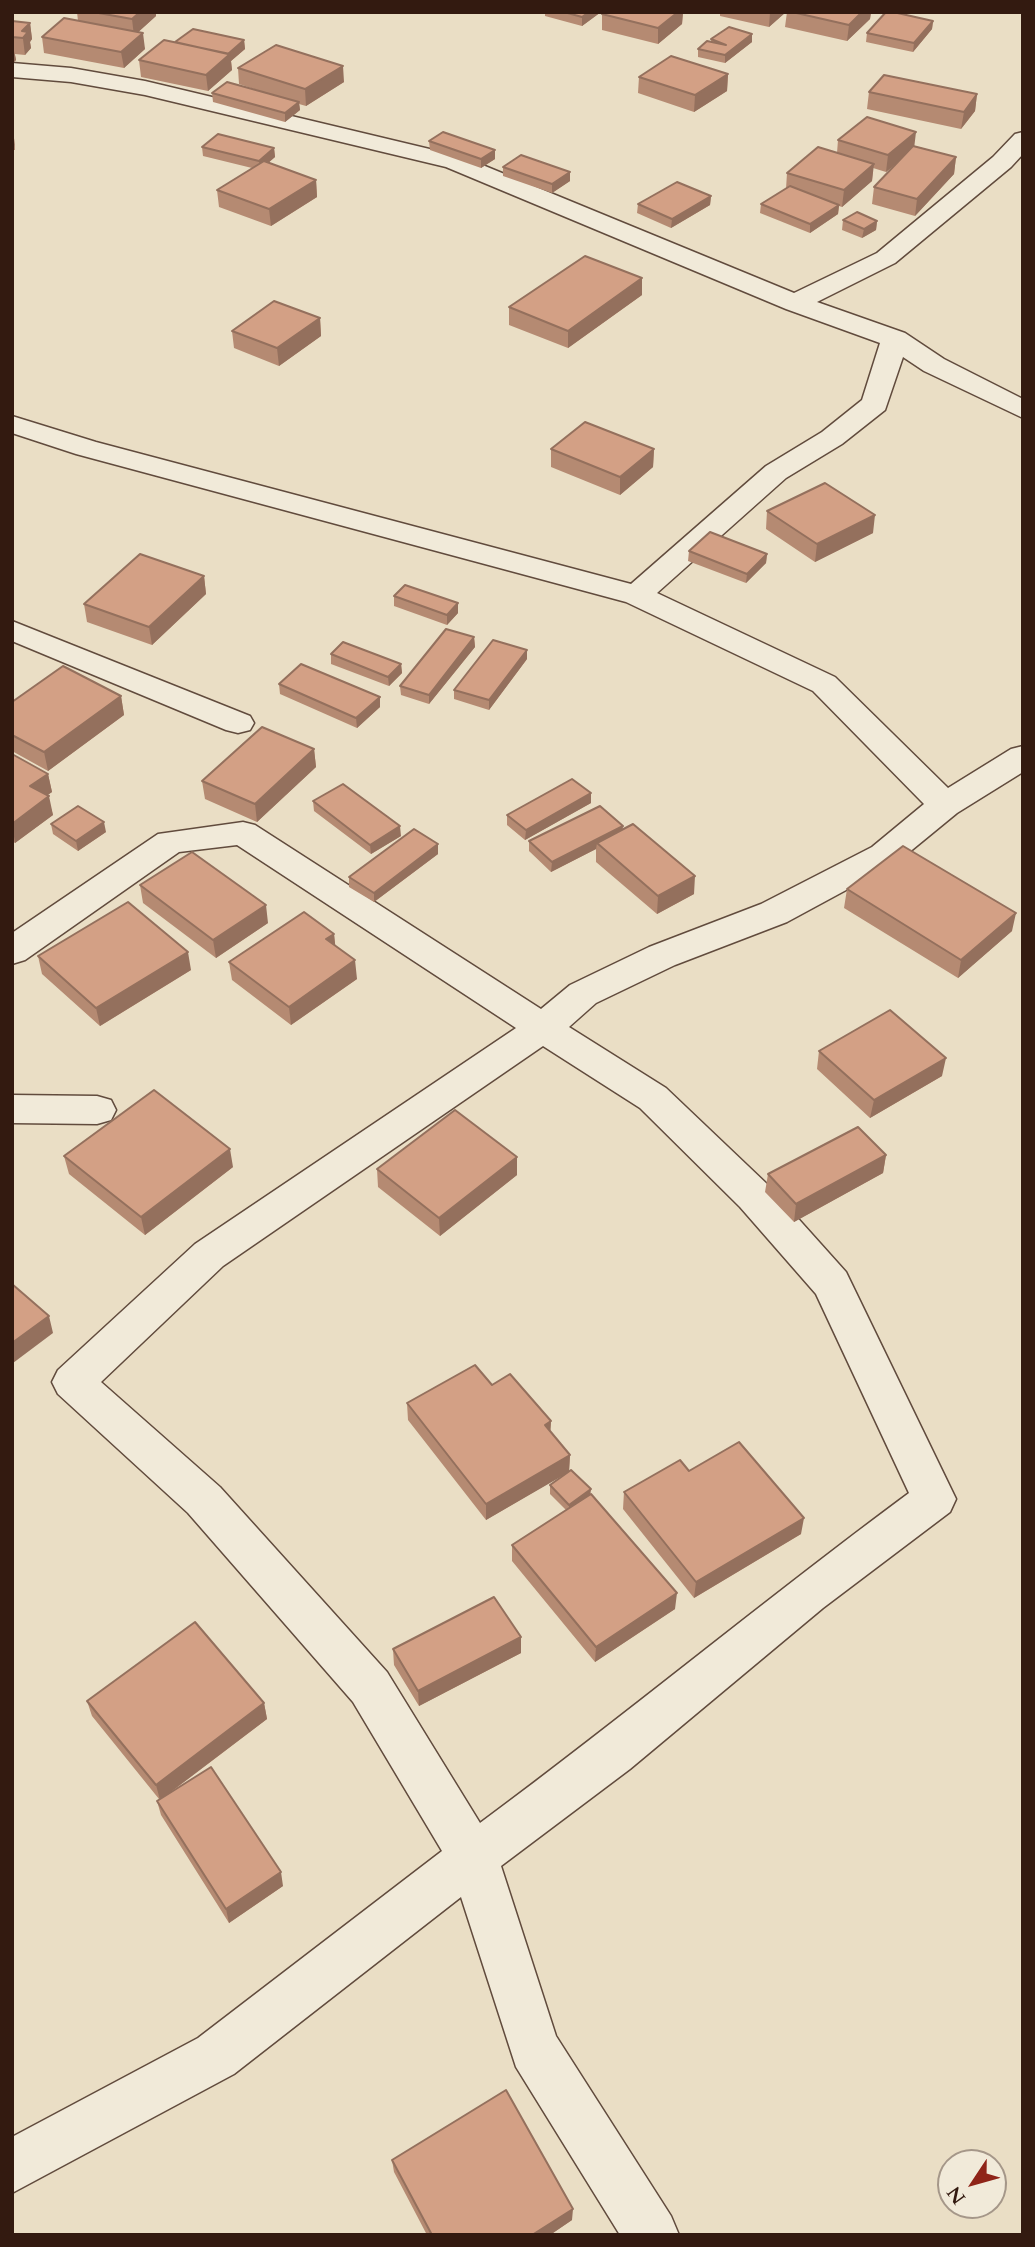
<!DOCTYPE html>
<style>
body{margin:0}
#map{position:relative;width:1035px;height:2247px;overflow:hidden;background:#eadec5;font-family:Cardo,serif}
canvas{display:block}
.frame{position:absolute;inset:0;border:14px solid #331a10;pointer-events:none}
.north{position:absolute;left:937px;top:2149px;width:70px;height:70px;box-sizing:border-box;background:#f1ead9;border:2px solid #a59789;border-radius:50%;rotate:234deg;font-size:19px;font-weight:700;line-height:28px;text-align:center;color:#331a10}
.north::after{content:'';display:block;margin:auto;width:24px;height:32px;background:#8f2418;clip-path:polygon(50% 0,100% 100%,50% 72%,0 100%)}
</style>
<div id="map">
<canvas width="1035" height="2247"></canvas>
<div class="frame"></div>
<div class="north">N</div>
</div>
<script>
const ctx = document.querySelector('canvas').getContext('2d');
ctx.lineJoin = 'round';
function stroke(path, color, width, dash) {
  ctx.strokeStyle = color;
  ctx.lineWidth = width;
  ctx.lineCap = dash ? 'butt' : 'round';
  ctx.setLineDash(dash || []);
  ctx.stroke(path);
}
function fill(path, color) {
  ctx.fillStyle = color;
  ctx.fill(path, 'evenodd');
}
const minor = new Path2D(`
 M12,63L71,68L145,81L463,157L794,293L877,253L993,157L1015,134L1023,132V154L1011,167L895,263L817,302L905,333L944,359L1023,399V418L924,371L903,357L885,410L842,444L786,478L657,593L835,677L948,788L1011,749L1023,746V772L957,813L896,863L787,922L675,965L596,1003L569,1027L666,1088L768,1185L846,1272L956,1499L950,1512L823,1608L630,1769L501,1866L556,2036L671,2216L679,2235H620L516,2067L461,1897L234,2074L12,2193V2137L198,2038L442,1851L353,1702L188,1513L58,1394L52,1382L58,1370L195,1244L516,1028L237,845L179,852L25,960L12,964V933L158,834L243,822L255,825L541,1009L570,985L649,947L761,904L872,847L924,804L813,691L626,602L76,454L12,433V416L96,442L631,584L766,466L822,432L862,400L880,343L786,309L446,167L145,95L71,82L12,77ZM543,1046L640,1108L740,1207L816,1294L909,1493C764,1600 625,1716 480,1823L387,1672L220,1487L101,1382L223,1266Z
 M12,621L250,716L254,723L250,730L238,733L226,730L12,641Z
 M12,1095L97,1096L111,1100L116,1110L111,1120L97,1124L12,1123Z`);
const wall = new Path2D(`
 M77,12H156V16L138,32L145,49L124,68L44,53L42,37L78,21Z
 M545,12H601L582,26L545,16Z
 M604,12H683L682,24L658,44L602,30V14Z
 M720,12H786L769,27L720,16Z
 M787,12H871L870,19L847,41L785,27Z
 M12,21L30,23L32,39L30,42L31,48L25,55L15,54L16,60L12,64Z
 M933,21L932,29L913,52L866,42L867,33Z
 M752,34V42L725,63L698,57V49L711,42V39Z
 M244,40L245,49L231,61L232,70L208,91L141,77L139,60L175,42Z
 M238,68L344,82L306,106L299,104L300,110L285,122L213,102L212,93H266L239,84Z
 M728,74L727,91L694,112L638,93L639,77Z
 M869,92L977,94L975,111L961,129L867,109Z
 M12,114L15,150H12Z
 M838,140L915,146L956,157L954,174L915,216L872,204L874,187L897,163L886,172L873,168L872,181L842,207L839,206L838,214L810,233L760,213L761,204L786,189L787,173L837,153Z
 M429,141L495,159L481,168L430,150Z
 M202,147L274,148L275,157L268,163L316,180L317,197L271,226L219,207L217,190L252,168L203,156Z
 M503,167L570,172V181L552,193L503,176Z
 M711,196L710,205L671,228L637,213L638,204Z
 M843,220L877,221L876,230L862,238L842,230Z
 M642,295L568,348L509,325V307Z
 M320,318L321,336L279,366L234,348L232,331Z
 M551,449H654L653,467L620,495L551,467Z
 M767,511L873,533L815,562L766,529Z
 M689,551L767,554L766,563L746,583L688,561Z
 M204,576L206,594L152,645L87,622L84,604Z
 M394,596L458,613L447,625L394,606Z
 M474,637L475,647L429,704L401,695L400,686Z
 M331,654L401,664L402,673L389,686L331,664Z
 M527,659L489,710L454,699V690Z
 M279,684L380,697V707L357,728L280,694Z
 M121,696L124,715L48,771L12,751V702Z
 M314,749L316,767L257,822L205,799L202,781Z
 M12,754L48,774L52,792L47,795L53,815L15,843L12,841Z
 M591,793V803L525,840L507,825V815Z
 M313,801L401,836L371,854L314,811Z
 M51,824L106,832L78,851L53,834Z
 M623,829L694,894L657,914L596,862V849L551,872L529,851V841Z
 M438,844V854L374,902L349,887V877Z
 M140,885L268,923L216,958L143,903Z
 M847,889L1012,931L958,978L844,908Z
 M334,934L335,946L357,979L291,1025L232,980L229,962Z
 M38,956L191,970L100,1026L42,974Z
 M819,1051L942,1076L870,1118L817,1069Z
 M886,1155L883,1173L794,1222L765,1192L768,1174Z
 M64,1156L233,1167L145,1235L69,1174Z
 M377,1169L517,1175L440,1236L378,1187Z
 M492,1385L551,1421L550,1432L570,1455L569,1471L591,1495L675,1609L595,1662L512,1561V1545L566,1510L550,1494V1485L566,1473L486,1520L408,1420L407,1403Z
 M689,1471L801,1534L694,1598L623,1509L624,1492Z
 M393,1649L521,1653L419,1706L394,1665Z
 M87,1701L264,1703L267,1719L171,1792L283,1886L229,1923L161,1815L157,1801L159,1799L92,1716Z
 M392,2160L572,2220L550,2235H427L394,2172Z`);
const shadedWall = new Path2D(`
 M140,12H156V16L134,36L132,19Z
 M589,12H601L582,26V17Z
 M678,12H683L682,24L658,44V28Z
 M770,12H786L769,27Z
 M862,12H871L870,19L847,41L849,25Z
 M933,21L932,29L913,52L914,43Z
 M30,23L32,39L30,42L31,48L25,55L22,31Z
 M143,33L145,49L124,68L121,52Z
 M752,34V42L725,63V55Z
 M244,40L245,49L231,61L232,70L208,91L206,75L225,56Z
 M12,42L16,60L12,64Z
 M343,66L344,82L306,106L305,89Z
 M728,74L727,91L694,112L695,95Z
 M977,94L975,111L961,129L964,112Z
 M299,102L300,110L285,122V113Z
 M12,114L15,150L12,134Z
 M916,132L914,149L886,172L888,155Z
 M274,148L275,157L260,170L259,161Z
 M495,150V159L481,168V159Z
 M956,157L954,174L915,216L917,199Z
 M874,164L872,181L842,207L844,190Z
 M570,172V181L552,193V184Z
 M316,180L317,197L271,226L269,209Z
 M711,196L710,205L671,228L672,219Z
 M839,205L838,214L810,233V224Z
 M877,221L876,230L862,238L864,229Z
 M642,278V295L568,348V331Z
 M320,318L321,336L279,366L277,348Z
 M654,449L653,467L620,495V477Z
 M875,515L873,533L815,562L817,544Z
 M767,554L766,563L746,583L747,574Z
 M204,576L206,594L152,645L149,627Z
 M458,603V613L447,625V615Z
 M474,637L475,647L429,704V695Z
 M527,650V659L489,710V700Z
 M401,664L402,673L389,686L388,677Z
 M121,696L124,715L48,771L44,752Z
 M380,697V707L357,728L356,718Z
 M314,749L316,767L257,822L255,804Z
 M48,774L52,792L34,805L30,786Z
 M591,793V803L525,840L526,830Z
 M49,796L53,815L15,843L12,824Z
 M104,822L106,832L78,851L76,841Z
 M400,826L401,836L371,854L370,845Z
 M623,826L622,836L597,843L596,849L551,872L552,862Z
 M438,844V854L374,902V893Z
 M695,876L694,894L657,914L658,896Z
 M266,905L268,923L216,958L213,940Z
 M1016,913L1012,931L958,978L961,960Z
 M334,934L336,952L326,939Z
 M188,952L191,970L100,1026L96,1008Z
 M355,960L357,979L291,1025L289,1007Z
 M946,1058L942,1076L870,1118L874,1100Z
 M230,1149L233,1167L145,1235L141,1217Z
 M886,1155L883,1173L794,1222L796,1204Z
 M517,1157V1175L440,1236L439,1218Z
 M49,1316L53,1333L13,1363L12,1359V1343Z
 M551,1421L550,1438L545,1425Z
 M570,1455L569,1472L486,1520V1504Z
 M591,1489L590,1498L569,1514V1505Z
 M804,1518L801,1534L694,1598L696,1582Z
 M677,1593L675,1609L595,1662L596,1647Z
 M521,1637V1653L419,1706L418,1691Z
 M264,1703L267,1719L160,1800L156,1785Z
 M281,1872L283,1886L229,1923L226,1909Z
 M573,2209L572,2220L550,2235H532Z`);
const building = new Path2D(`
 M93,12H140L132,19Z
 M564,12H589L582,17Z
 M604,12H678L658,28L602,14Z
 M792,12H862L849,25Z
 M886,12H893L933,21L914,43L867,33Z
 M64,18L143,33L121,52L42,37Z
 M12,21L30,23L22,31L28,32L23,38L12,37Z
 M729,27L752,34L725,55L698,49L707,41L726,45L711,39Z
 M193,29L244,40L228,54L175,42Z
 M164,40L230,54L206,75L139,60Z
 M276,45L343,66L305,89L238,68Z
 M671,56L728,74L695,95L639,77Z
 M884,75L977,94L964,112L869,92Z
 M227,82L299,102L285,113L212,93Z
 M867,117L916,132L888,155L838,140Z
 M443,132L495,150L481,159L429,141Z
 M218,134L274,148L259,161L202,147Z
 M913,146L956,157L917,199L874,187Z
 M818,147L874,164L844,190L787,173Z
 M521,155L570,172L552,184L503,167Z
 M264,161L316,180L269,209L217,190Z
 M677,182L711,196L672,219L638,204Z
 M790,186L839,205L810,224L761,204Z
 M857,212L877,221L864,229L843,220Z
 M585,256L642,278L568,331L509,307Z
 M274,301L320,318L277,348L232,331Z
 M585,422L654,449L620,477L551,449Z
 M825,483L875,515L817,544L767,511Z
 M710,532L767,554L747,574L689,551Z
 M140,554L204,576L149,627L84,604Z
 M405,585L458,603L447,615L394,596Z
 M446,629L474,637L429,695L400,686Z
 M493,640L527,650L489,700L454,690Z
 M343,642L401,664L388,677L331,654Z
 M301,664L380,697L356,718L279,684Z
 M63,666L121,696L44,752L12,735V702Z
 M262,727L314,749L255,804L202,781Z
 M12,754L48,774L30,786L49,796L12,824Z
 M572,779L591,793L526,830L507,815Z
 M343,784L400,826L370,845L313,801Z
 M78,806L104,822L76,841L51,824Z
 M600,806L623,826L552,862L529,841Z
 M633,824L695,876L658,896L597,843Z
 M414,829L438,844L374,893L349,877Z
 M903,846L1016,913L961,960L847,889Z
 M192,852L266,905L213,940L140,885Z
 M128,902L188,952L96,1008L38,956Z
 M304,912L334,934L326,939L355,960L289,1007L229,962Z
 M890,1010L946,1058L874,1100L819,1051Z
 M154,1090L230,1149L141,1217L64,1156Z
 M455,1110L517,1157L439,1218L377,1169Z
 M858,1127L886,1155L796,1204L768,1174Z
 M12,1284L49,1316L12,1343Z
 M475,1365L492,1385L510,1374L551,1421L545,1425L570,1455L486,1504L407,1403Z
 M739,1442L804,1518L696,1582L624,1492L680,1460L689,1471Z
 M571,1470L591,1489L569,1505L550,1485Z
 M591,1494L677,1593L596,1647L512,1545Z
 M494,1597L521,1637L418,1691L393,1649Z
 M195,1622L264,1703L156,1785L87,1701Z
 M211,1767L281,1872L226,1909L157,1801Z
 M506,2090L573,2209L532,2235H432L392,2160Z`);
stroke(minor, '#614b3d', 3);
fill(minor, '#f1ead9');
fill(wall, '#b58a72');
fill(shadedWall, '#94705d');
fill(building, '#d3a085');
stroke(building, '#94705d', 2);
</script>
